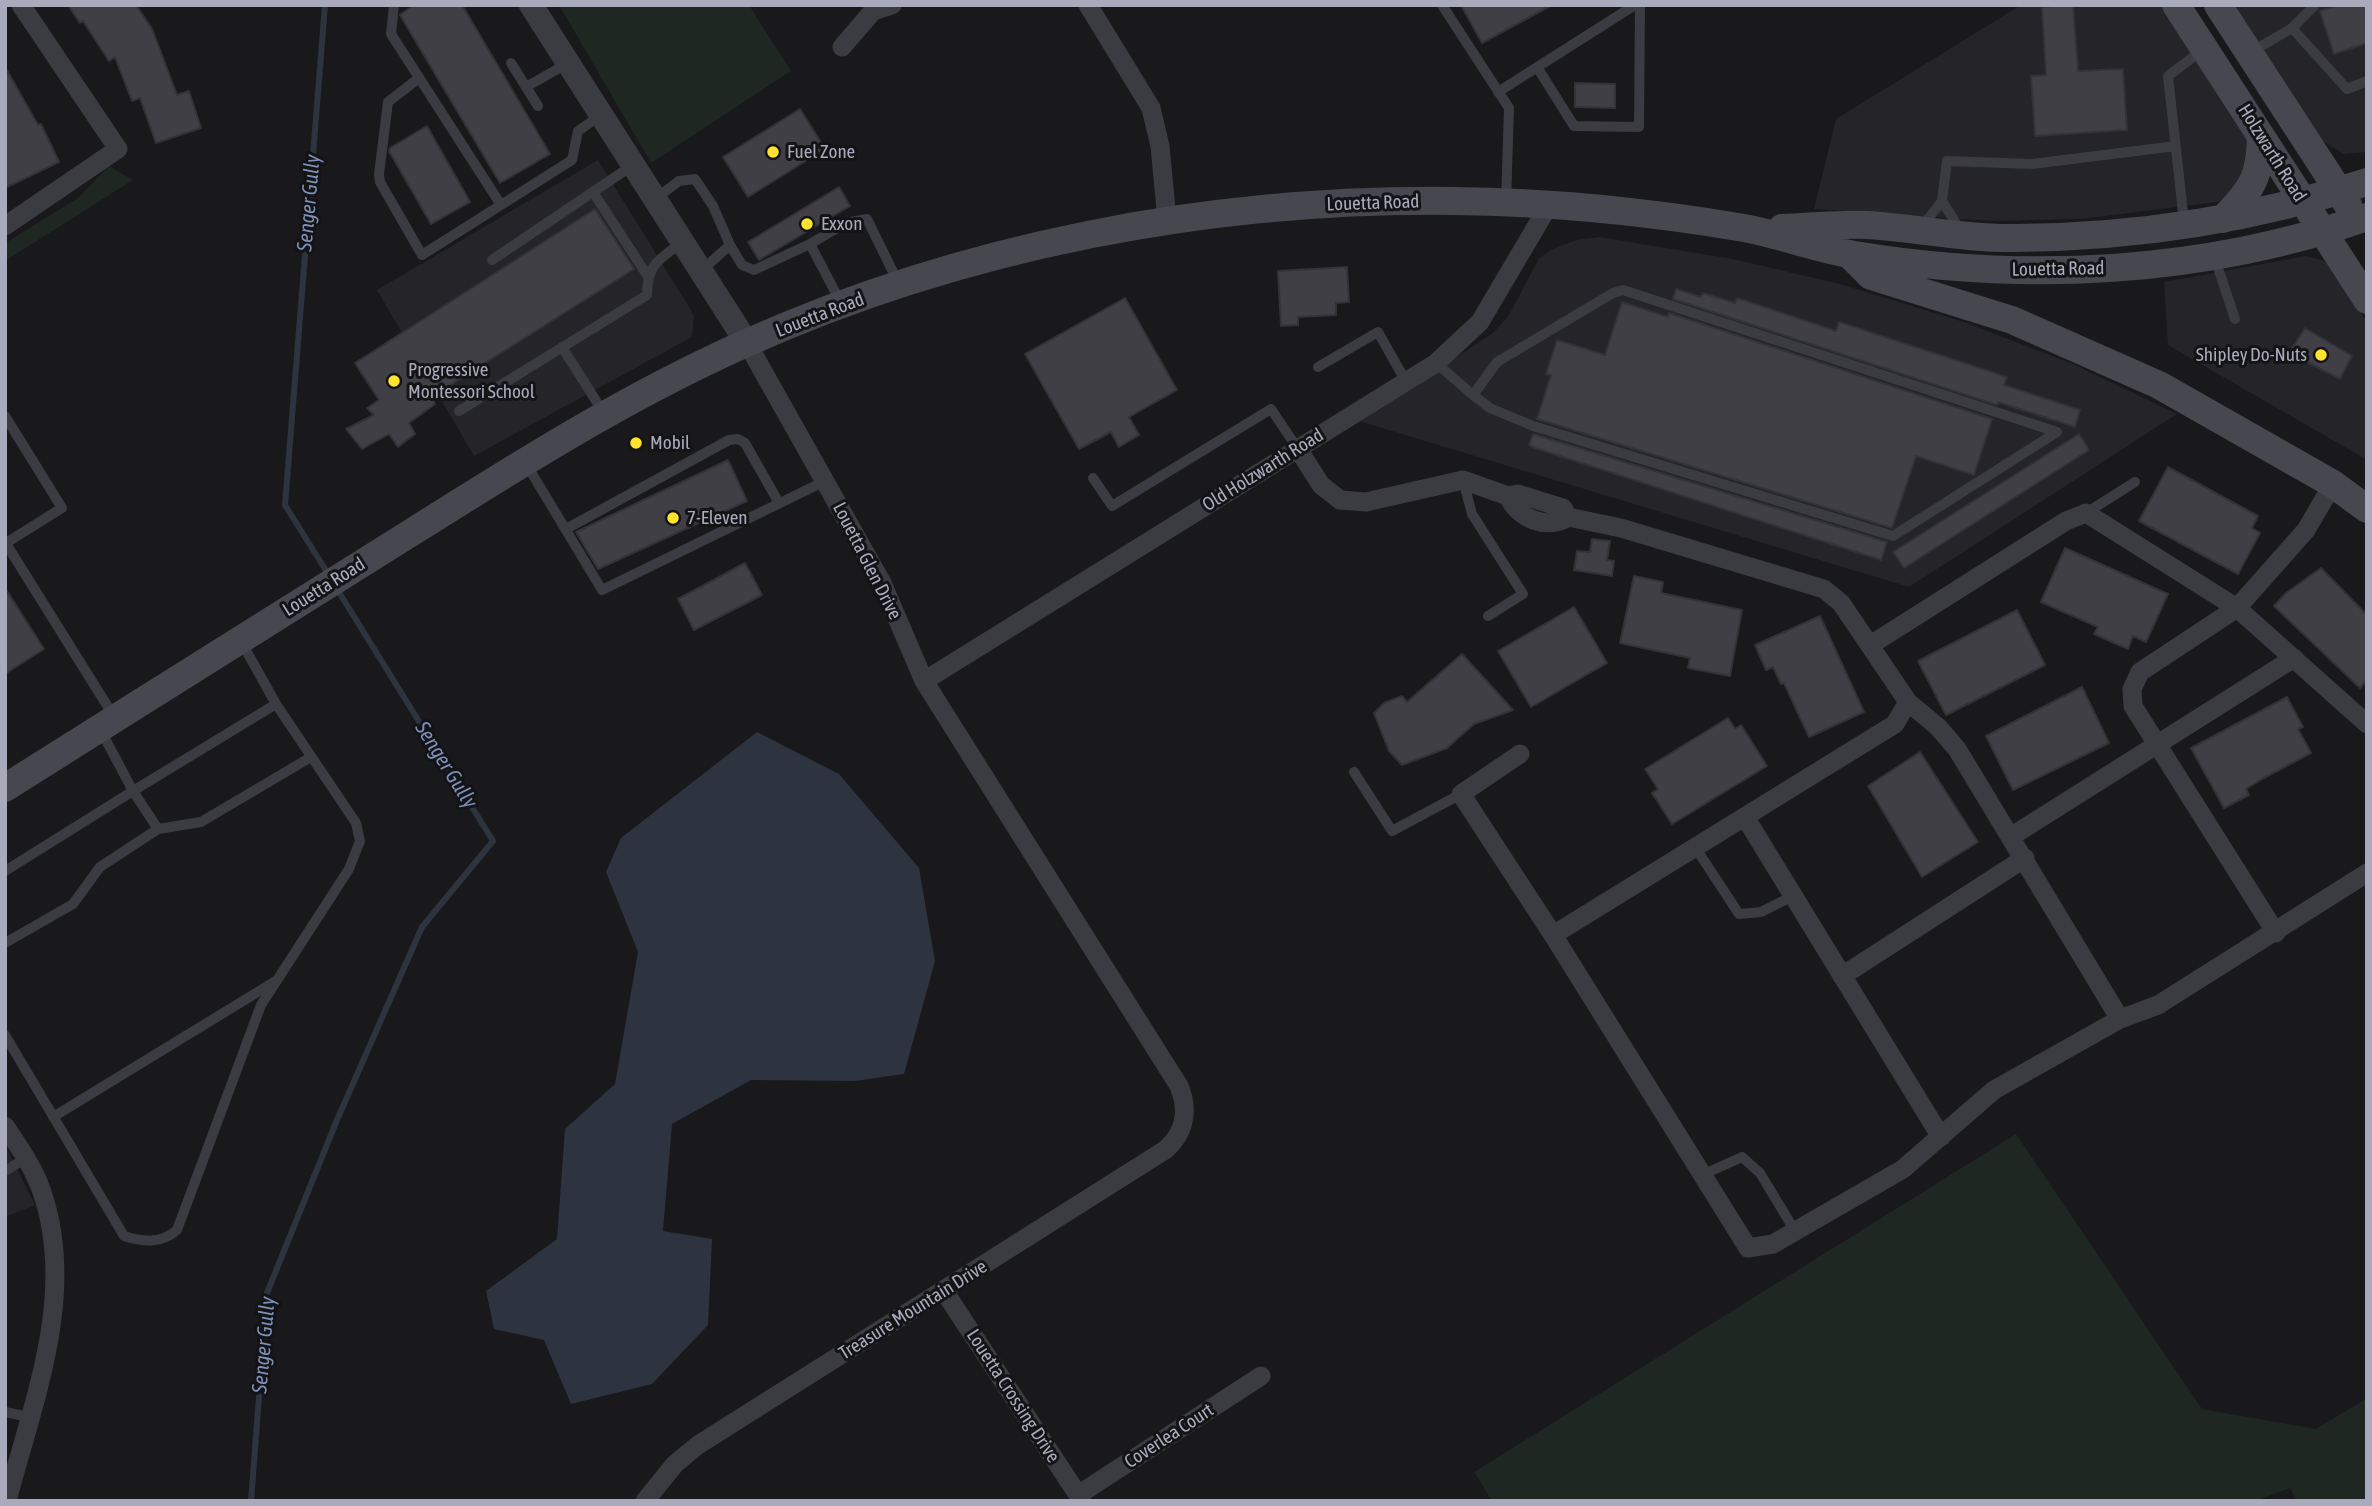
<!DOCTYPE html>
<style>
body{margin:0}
#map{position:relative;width:2372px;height:1506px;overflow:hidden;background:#19181b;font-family:"Asap Condensed",sans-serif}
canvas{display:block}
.frame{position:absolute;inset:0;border:7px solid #a9abbc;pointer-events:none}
</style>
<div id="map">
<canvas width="2372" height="1506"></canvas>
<div class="frame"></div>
</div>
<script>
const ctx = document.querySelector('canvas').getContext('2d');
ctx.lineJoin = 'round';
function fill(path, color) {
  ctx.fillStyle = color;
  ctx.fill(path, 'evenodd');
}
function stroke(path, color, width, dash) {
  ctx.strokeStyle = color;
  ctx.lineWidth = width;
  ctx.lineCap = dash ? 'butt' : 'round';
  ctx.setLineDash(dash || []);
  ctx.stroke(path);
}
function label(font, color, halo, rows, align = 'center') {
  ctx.font = font + ' "Asap Condensed",sans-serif';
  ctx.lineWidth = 6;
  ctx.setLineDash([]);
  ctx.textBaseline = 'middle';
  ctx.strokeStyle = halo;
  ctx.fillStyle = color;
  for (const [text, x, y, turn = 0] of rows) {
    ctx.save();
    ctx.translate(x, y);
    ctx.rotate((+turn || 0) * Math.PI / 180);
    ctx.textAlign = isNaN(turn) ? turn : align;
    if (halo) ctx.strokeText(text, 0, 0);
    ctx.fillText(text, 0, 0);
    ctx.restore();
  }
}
const built = new Path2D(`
 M2021,5H2165L2252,145L2237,191L2218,202L2081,219L1991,221L1814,209L1836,119Z
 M2234,5H2367V152L2344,154L2319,139Z
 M598,160L694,315L692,337L474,456L377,290Z
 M1600,237L1733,259L1840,284L1964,322L2073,364L2177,414L1909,587L1359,421L1493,333L1509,315L1539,258L1551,250L1576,240Z
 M2306,256L2325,261L2367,321V460L2168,345L2164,282Z
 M5,1145L35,1205L5,1217Z`);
const green = new Path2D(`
 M559,5H749L791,71L651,163Z
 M109,166L133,180L5,261V243L78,198Z
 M2016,1134L2202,1409L2316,1429L2367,1398V1501H2297L2290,1488L2256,1501H1492L1474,1472Z`);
const water = new Path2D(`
 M757,732L839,774L919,868L935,961L904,1074L855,1081L751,1080L672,1124L663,1231L712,1239L708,1325L652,1384L571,1404L544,1340L494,1329L486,1291L557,1239L565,1129L615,1084L638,952L606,872L621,838Z`);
const stream = new Path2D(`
 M325,5L285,505L330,577
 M251,1501L267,1293L337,1120L422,927L493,841L337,589`);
const building = new Path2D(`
 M68,5H136L152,29L177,95L189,91L201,128L156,143L140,98L132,101L115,57L109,61L83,21L80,23Z
 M414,5H462L550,154L500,183L400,15Z
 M1461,5H1552L1482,43Z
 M2073,5L2078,71L2123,69L2127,130L2035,136L2031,76L2046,75L2042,7Z
 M2339,5H2367V43L2334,54L2320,11Z
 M5,67L38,125L41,124L59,162L5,188Z
 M1575,83L1615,84V108L1575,107Z
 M800,109L825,149L748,197L723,157Z
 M427,126L470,202L431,224L389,151L390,148Z
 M839,187L850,206L759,260L748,242Z
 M595,209L634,269L431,397L435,404L409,423L415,434L398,447L389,434L362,449L346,429L374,415L367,408L379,400L355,363Z
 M1347,267L1349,302L1336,303V315L1298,317V325L1281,326L1278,271Z
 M1676,289L1701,297L1703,293L1735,303L1737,298L1836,331L1839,322L2007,377L2004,385L2080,410L2075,427L1998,402L1997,405L1673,299Z
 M1125,298L1177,390L1129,417L1139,435L1119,447L1111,432L1079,449L1025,354Z
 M1622,302L1668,317L1669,313L1992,419L1974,475L1916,456L1892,528L1537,419L1551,375L1546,374L1557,340L1605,355Z
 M2305,328L2352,356L2340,379L2289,353Z
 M1533,434L1887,542L1881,560L1532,447L1529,445Z
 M2079,434L2089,450L1904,568L1893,552Z
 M728,460L747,501L598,569L576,532Z
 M2168,467L2258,516L2252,528L2260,533L2238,574L2139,521Z
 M1592,539L1610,541L1607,560L1614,561L1612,576L1574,570L1577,551L1590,552Z
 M2065,548L2168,594L2146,642L2133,636L2128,649L2094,634L2098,627L2041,602Z
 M745,563L762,595L694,630L678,599Z
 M2321,568L2367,615V680L2360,688L2274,606L2286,593Z
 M1634,576L1663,582L1661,593L1742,610L1730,676L1688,668L1690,658L1620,643Z
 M5,588L44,649L5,674Z
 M1574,607L1607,663L1531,707L1498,651Z
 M2017,610L2045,665L1946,715L1918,661Z
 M1820,616L1864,712L1809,737L1784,683L1781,684L1773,667L1766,670L1755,645Z
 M1462,654L1513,710L1474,724L1447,748L1402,765L1389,751L1374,713L1384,703L1402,696L1407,702Z
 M2082,687L2109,743L2013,790L1986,736Z
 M2287,697L2303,727L2298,729L2311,753L2262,779L2246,789L2249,795L2224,808L2191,748Z
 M1728,718L1735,729L1741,725L1767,766L1672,824L1652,793L1658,789L1645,769Z
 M1920,752L1978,842L1922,877L1868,786Z`);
const service = new Path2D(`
 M394,5L391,34L501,205
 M1442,5L1509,108L1506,202
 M2292,28L2315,5
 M2253,51L2292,28L2347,89L2367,81
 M511,63L538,106
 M1537,67L1574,126L1639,127L1640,5
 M419,78L388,102L379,174L380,182L422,255L572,160L578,131L601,115
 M526,87L568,63
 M1498,92L1635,5
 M593,192L647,275
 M655,199L679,181L695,179L713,206L730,245L701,271
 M1942,201L1960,230
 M2184,222L2168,76L2201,51
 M1921,228L1942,201L1947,161L2032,164L2176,146
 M730,245L742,265L754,270L810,244
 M2215,259L2235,319
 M492,260L633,165
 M840,301L810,244L846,223L867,219L898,282
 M562,347L603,412
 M1436,363L1473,395L1497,362L1613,293L1623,290L2057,432L1893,536L1533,426L1490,408L1473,395
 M1318,367L1378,332L1405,380
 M459,411L647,295C647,264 659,260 682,242
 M5,416L62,508L6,543
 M525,462L602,590L825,481
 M1093,478L1112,506L1271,409L1298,449
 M1463,480L1472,514L1523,594L1488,616
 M2086,513L2135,482
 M566,529L729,440L738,439L745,443L779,503
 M5,542L113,715
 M100,729L133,791L276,704L242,643
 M1354,772L1392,831L1461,794
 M158,829L201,822L311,757
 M1695,847L1739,914L1761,912L1793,896
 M5,871L133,791L158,829L100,867L73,904L5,943
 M5,1035L124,1236C143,1242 161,1244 177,1230L261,1005L349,869L360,841L356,823L276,704
 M53,1117L274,982
 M5,1171L26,1158
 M1702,1175L1742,1157L1760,1173L1795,1231
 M5,1412L29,1417`);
const minor = new Path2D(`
 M1088,5L1151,108L1160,146L1167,220
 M842,47L873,11L892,5
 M5,226L118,149L21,5
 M1298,449L1321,485L1340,500L1366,502L1463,480L1508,496L1518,494L1563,508L1568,517L1621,528L1824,589L1841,603L1908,702L1938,727L1957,749L2120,1019L2158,1005L2367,873
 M2333,484L2306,530L2237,608L2367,724
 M1508,496C1517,518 1547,531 1568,517
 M1872,644L2066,521L2086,513L2237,608L2140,672L2132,689L2133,706L2276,933
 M924,681L1436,363L1480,322L1549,205
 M1908,702L1895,724L1553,935L1748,1248L1773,1244L1903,1169L1994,1090L2120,1019
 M1520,754L1461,794L1553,935
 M1745,817L1941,1137
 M2012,836L2294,658
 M1842,976L2025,858
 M5,1126C19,1147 34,1168 42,1192C77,1295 33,1401 7,1501
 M944,1291L1082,1501
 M1078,1495L1261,1376
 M645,1501L675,1464L698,1445L1165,1150C1185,1133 1189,1110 1179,1086L924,681L882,583L747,343`);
const tertiary = new Path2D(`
 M531,5L747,343`);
const secondary = new Path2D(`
 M2176,5L2367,300
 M2218,5L2348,205
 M2223,219C2251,189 2260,180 2261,137
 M1782,228C1810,227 1839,224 1867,225C1917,228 1966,239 2016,238C2134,237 2254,219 2367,182
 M1850,255L1871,276L2012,320L2159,385L2333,484L2367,509
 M5,788C137,705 269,621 401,539C512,469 622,399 742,345C964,245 1212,198 1455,201C1551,202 1650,212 1744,228C1782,235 1817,249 1855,255C2025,283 2203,274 2367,217`);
const markers = [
 [773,152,7,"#ffe32c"],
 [807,224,7,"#ffe32c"],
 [2321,355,7,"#ffe32c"],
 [394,381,7,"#ffe32c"],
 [636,443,7,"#ffe32c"],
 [673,518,7,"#ffe32c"]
];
const poiNames = [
 ["Fuel Zone",787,152],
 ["Exxon",821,224],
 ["Shipley Do-Nuts",2307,355,"right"],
 ["Progressive",408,370],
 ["Montessori School",408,392],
 ["Mobil",650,443],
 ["7-Eleven",687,518]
];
const streetNames = [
 ["Holzwarth Road",2272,153,58],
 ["Louetta Road",1373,203,-2],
 ["Louetta Road",2058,269,-1],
 ["Louetta Road",820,315,-21],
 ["Old Holzwarth Road",1263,470,-32],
 ["Louetta Glen Drive",867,561,63],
 ["Louetta Road",324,587,-32],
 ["Treasure Mountain Drive",913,1310,-32],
 ["Louetta Crossing Drive",1013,1396,57],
 ["Coverlea Court",1169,1436,-33]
];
const waterNames = [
 ["Senger Gully",309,203,-85],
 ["Senger Gully",446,765,58],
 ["Senger Gully",264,1345,-85]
];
fill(built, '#252428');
fill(green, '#1e2721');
fill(water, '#2d3440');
stroke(stream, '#2d3440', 6);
fill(building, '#403f46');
stroke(building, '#333237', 2);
stroke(service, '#3b3b42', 10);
stroke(minor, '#3b3b42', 19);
stroke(tertiary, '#3b3b42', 24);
stroke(secondary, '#474750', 28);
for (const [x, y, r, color] of markers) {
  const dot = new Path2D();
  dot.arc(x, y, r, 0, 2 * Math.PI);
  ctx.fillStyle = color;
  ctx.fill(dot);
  stroke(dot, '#141316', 2.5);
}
label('19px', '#a9abbc', '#141316', poiNames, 'left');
label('19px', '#a9abbc', '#141316', streetNames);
label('italic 21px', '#7e91b9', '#141316', waterNames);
</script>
